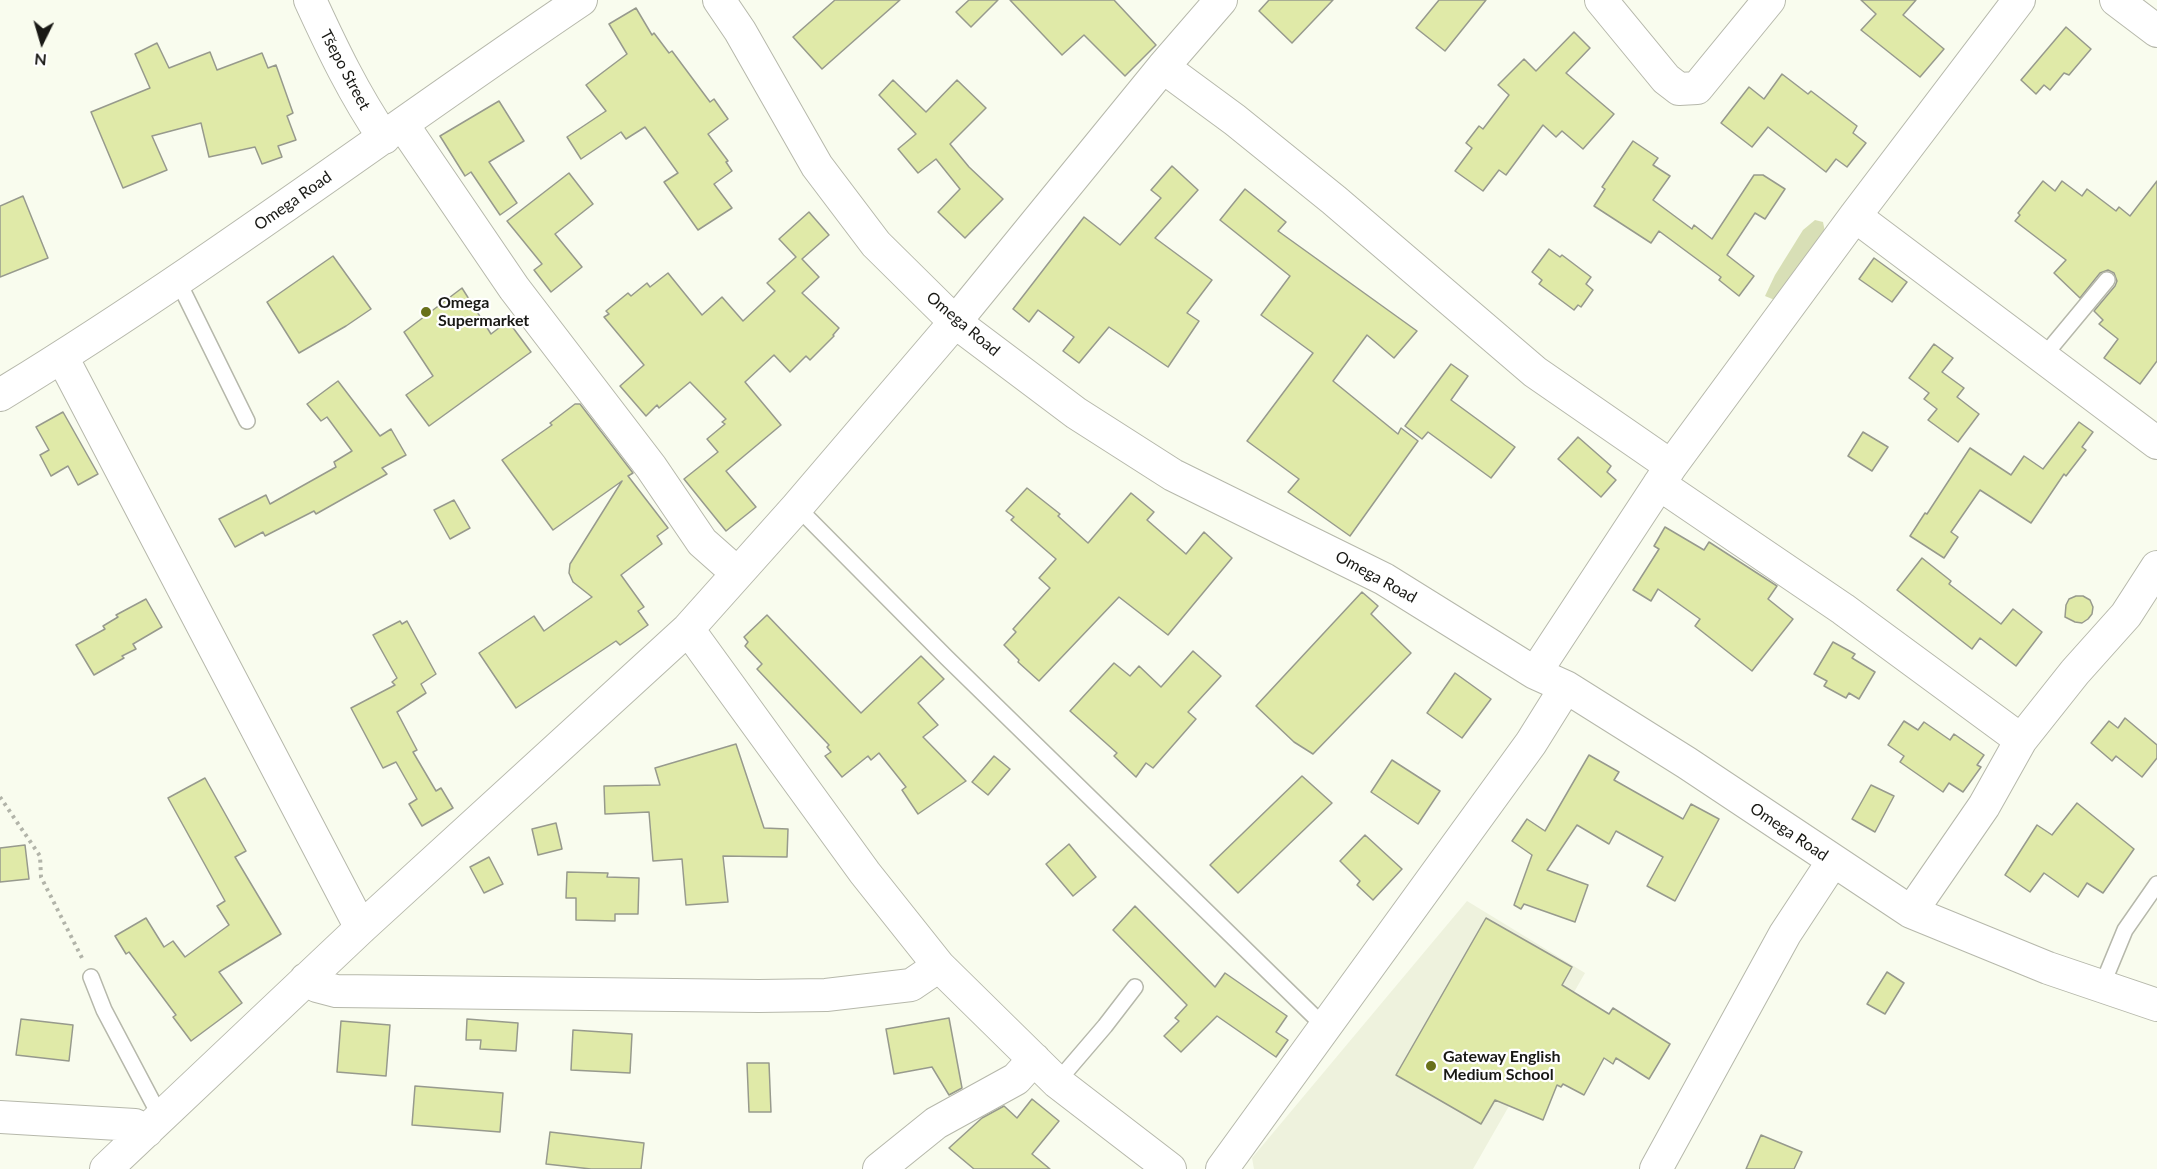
<!DOCTYPE html>
<meta charset="utf-8">
<style>
body{margin:0}
#map{position:relative;width:2157px;height:1169px;overflow:hidden;background:#f9fcee;font-family:Lato,sans-serif}
canvas{display:block}
.north{position:absolute;left:12px;top:12px;width:60px;height:60px;-webkit-text-stroke:4px #fff;paint-order:stroke;rotate:185deg;font-size:16px;font-weight:700;line-height:24px;text-align:center;color:#191915}
.north::after{content:'';display:block;margin:auto;width:21px;height:27px;background:#191915;clip-path:polygon(50% 0,100% 100%,50% 72%,0 100%)}
</style>
<div id="map">
<canvas width="2157" height="1169"></canvas>
<div class="north">N</div>
</div>
<script>
const ctx = document.querySelector('canvas').getContext('2d');
ctx.lineJoin = 'round';
function fill(path, color) {
  ctx.fillStyle = color;
  ctx.fill(path, 'evenodd');
}
function stroke(path, color, width, dash) {
  ctx.strokeStyle = color;
  ctx.lineWidth = width;
  ctx.lineCap = dash ? 'butt' : 'round';
  ctx.setLineDash(dash || []);
  ctx.stroke(path);
}
function label(font, color, halo, rows, align = 'center') {
  ctx.font = font + ' Lato,sans-serif';
  ctx.lineWidth = 4.5;
  ctx.setLineDash([]);
  ctx.textBaseline = 'middle';
  ctx.strokeStyle = halo;
  ctx.fillStyle = color;
  for (const [text, x, y, turn = 0] of rows) {
    ctx.save();
    ctx.translate(x, y);
    ctx.rotate((+turn || 0) * Math.PI / 180);
    ctx.textAlign = isNaN(turn) ? turn : align;
    if (halo) ctx.strokeText(text, 0, 0);
    ctx.fillText(text, 0, 0);
    ctx.restore();
  }
}
const built = new Path2D(`
 M1467,901L1585,973L1473,1169H1254L1252,1158Z`);
const green = new Path2D(`
 M1815,220L1823,222L1825,232L1777,301L1765,296L1775,275L1803,230Z`);
const building = new Path2D(`
 M835,0H900L822,69L793,37Z
 M969,0H998L971,27L956,12Z
 M1010,0H1114L1156,45L1125,76L1084,35L1062,55Z
 M1269,0H1333L1292,43L1259,11Z
 M1439,0H1486L1445,51L1416,28Z
 M1861,0H1916L1903,15L1944,49L1920,77L1861,30L1876,14Z
 M636,8L652,35L654,33L669,53L672,51L710,102L714,99L728,119L708,134L728,161L726,162L732,171L714,184L732,208L698,230L664,182L678,173L645,127L626,139L621,132L581,159L567,137L606,111L586,85L627,54L609,24Z
 M2066,27L2091,49L2069,75L2064,73L2050,90L2044,85L2036,94L2021,80Z
 M1574,32L1590,48L1566,73L1614,114L1583,149L1562,131L1556,137L1543,125L1506,175L1499,170L1483,191L1455,171L1472,148L1466,143L1479,126L1483,129L1509,95L1498,85L1524,59L1536,71Z
 M157,43L169,68L210,52L217,70L262,53L268,68L276,65L293,113L287,116L296,140L278,146L282,157L262,164L255,147L209,157L201,123L152,136L167,170L123,188L91,112L150,88L135,54Z
 M1782,74L1808,94L1811,91L1857,126L1853,133L1866,143L1847,167L1836,159L1826,172L1768,127L1752,147L1721,123L1749,87L1764,99Z
 M893,80L926,112L957,80L986,108L950,144L969,167L1003,199L965,238L938,212L960,189L936,159L918,173L898,149L916,134L879,95Z
 M499,101L524,141L489,162L517,203L500,215L471,172L465,176L440,136Z
 M1633,141L1658,158L1653,165L1670,176L1653,200L1692,229L1694,225L1712,239L1754,175H1763L1785,189L1765,219L1755,213L1727,255L1754,276L1739,296L1719,280L1721,277L1659,231L1651,243L1594,206L1605,189L1602,187Z
 M1172,166L1198,190L1155,238L1212,280L1187,313L1199,321L1168,367L1109,327L1079,363L1063,351L1074,337L1038,310L1029,322L1013,309L1084,217L1120,245L1161,198L1151,190Z
 M569,173L593,204L555,234L582,267L551,292L534,270L542,264L507,221Z
 M2043,181L2055,191L2062,181L2082,196L2087,189L2116,211L2119,207L2130,216L2157,181V361L2140,384L2104,358L2118,339L2099,324L2103,320L2094,311L2115,286L2117,281L2114,273L2108,270L2100,273L2080,298L2054,273L2066,260L2015,221L2020,215L2018,213Z
 M1245,189L1286,222L1278,231L1417,331L1394,358L1367,335L1333,381L1398,434L1401,428L1418,441L1350,536L1288,492L1299,479L1247,441L1313,353L1261,315L1290,276L1220,220Z
 M23,196L48,258L0,277V206Z
 M809,212L829,235L802,259L819,277L802,293L839,328L833,335L834,336L810,360L806,356L790,372L774,355L745,382L781,425L726,471L756,507L726,531L684,479L718,452L707,439L725,424L722,422L726,419L690,382L659,408L657,405L646,416L620,386L644,365L604,317L609,314L606,311L628,293L631,296L647,283L650,287L668,273L702,315L722,297L743,321L775,291L767,283L796,257L779,239Z
 M1549,249L1560,257L1562,255L1591,277L1586,284L1593,290L1581,307L1578,305L1574,310L1539,284L1542,280L1532,272Z
 M333,256L371,309L346,326L299,353L267,302Z
 M1874,258L1907,282L1892,302L1859,279Z
 M462,288L491,334L508,321L531,352L429,426L406,395L433,376L404,332Z
 M1934,344L1953,358L1942,372L1964,388L1957,397L1979,414L1958,442L1928,420L1937,409L1924,399L1929,393L1909,378Z
 M1451,364L1468,376L1451,400L1515,447L1491,478L1428,432L1422,439L1405,426Z
 M338,381L380,436L391,429L406,455L382,468L387,474L316,514L314,511L265,536L263,532L235,547L219,519L266,495L270,504L336,467L334,462L352,451L327,417L321,421L307,404Z
 M575,404H580L633,473L628,476L668,528L657,536L662,544L621,575L644,607L638,611L648,625L620,645L616,641L516,708L479,653L534,616L544,631L592,597L573,582L569,573L570,564L622,481L553,530L502,460L552,425L550,423Z
 M63,412L98,474L78,485L68,466L51,476L40,455L49,450L36,427Z
 M2079,422L2093,432L2082,447L2086,450L2066,476L2064,474L2031,523L1980,490L1951,532L1958,537L1944,558L1910,536L1925,513L1927,514L1970,448L2011,475L2024,456L2043,469Z
 M1863,432L1888,447L1872,471L1848,456Z
 M1578,437L1611,466L1607,472L1616,480L1601,497L1558,459Z
 M1027,488L1060,514L1058,516L1088,543L1131,493L1154,512L1147,520L1186,554L1204,532L1232,558L1168,635L1119,597L1039,681L1018,662L1019,660L1004,645L1016,632L1013,629L1050,588L1039,578L1056,559L1011,520L1014,517L1006,511Z
 M454,500L470,528L450,539L434,510Z
 M1665,527L1704,550L1709,542L1777,586L1768,599L1793,619L1752,671L1695,626L1700,619L1658,589L1651,601L1633,590L1659,549L1654,546Z
 M1922,558L1951,581L1949,584L2001,624L2013,609L2042,632L2016,666L1980,638L1972,649L1897,590Z
 M1362,592L1378,606L1371,614L1411,653L1313,754L1294,742L1256,706Z
 M2076,596H2083L2090,600L2093,607L2092,614L2088,619L2082,623L2075,622L2065,617L2066,605L2069,599Z
 M146,599L162,627L133,644L136,649L122,656L124,658L94,675L76,645L105,629L103,626L118,617L116,615Z
 M767,615L861,713L921,656L944,679L918,703L938,725L923,737L966,781L918,814L902,790L906,787L879,753L871,760L868,756L842,777L825,756L831,752L827,747L829,745L757,669L762,664L745,646L748,642L744,637Z
 M400,621L402,624L407,621L436,674L421,684L426,693L397,712L417,750L413,752L436,791L441,788L453,808L422,826L409,804L417,799L396,762L383,768L351,708L395,685L392,682L397,678L373,635Z
 M1833,642L1855,654L1852,658L1875,672L1859,699L1849,693L1846,698L1824,686L1827,681L1814,674Z
 M1193,651L1221,676L1188,712L1196,719L1153,768L1146,763L1136,777L1114,756L1117,753L1070,711L1114,663L1130,676L1139,666L1161,687Z
 M1455,673L1491,699L1462,738L1427,713Z
 M2125,718L2157,745V758L2142,777L2116,756L2112,761L2091,743L2109,721L2118,728Z
 M1904,721L1918,730L1924,722L1950,740L1954,734L1984,755L1977,765L1981,767L1963,792L1949,783L1943,792L1900,762L1904,756L1888,745Z
 M736,744L764,828L788,829L787,857L723,856L728,902L686,905L682,859L653,861L649,812L605,814L604,786L660,785L655,768Z
 M1589,755L1619,772L1614,780L1683,819L1691,804L1719,819L1675,901L1647,886L1663,857L1616,831L1609,844L1577,825L1547,870L1588,885L1575,922L1524,904L1521,909L1514,905L1532,855L1512,841L1527,819L1545,831Z
 M994,756L1010,769L988,795L972,782Z
 M1392,760L1440,791L1418,824L1371,792Z
 M1302,776L1332,803L1238,893L1210,865Z
 M205,778L246,851L235,857L281,934L219,972L242,1003L191,1041L173,1017L176,1015L129,952L126,954L115,936L146,918L164,947L173,941L185,957L229,925L217,906L225,901L168,798Z
 M1871,785L1894,796L1875,832L1852,819Z
 M2077,803L2134,849L2103,893L2087,883L2078,897L2044,873L2030,892L2005,875L2037,825L2052,835Z
 M556,823L562,849L538,855L532,829Z
 M1365,835L1402,869L1373,900L1357,885L1360,881L1340,861Z
 M1069,844L1096,877L1073,896L1046,864Z
 M25,845L29,879L0,882V848Z
 M489,857L503,884L484,893L470,867Z
 M567,872L608,873L607,877L639,878L638,914H615V921L576,920V898H566Z
 M1135,906L1215,987L1225,973L1287,1016L1276,1032L1288,1040L1276,1057L1217,1016L1181,1052L1164,1036L1179,1021L1175,1018L1187,1005L1113,930Z
 M1486,918L1572,967L1562,985L1609,1014L1613,1008L1670,1044L1649,1079L1616,1058L1613,1064L1604,1058L1584,1095L1563,1084L1561,1087L1557,1085L1543,1120L1495,1100L1481,1124L1396,1075Z
 M1887,972L1904,983L1885,1014L1867,1004Z
 M949,1018L962,1088L949,1095L932,1067L894,1074L886,1029Z
 M21,1019L73,1025L69,1061L16,1055Z
 M467,1019L518,1023L516,1051L480,1049L481,1040H466Z
 M341,1021L390,1025L386,1076L337,1072Z
 M573,1030L632,1034L630,1073L571,1070Z
 M747,1063H769L771,1112H749Z
 M415,1086L503,1093L500,1132L412,1125Z
 M1032,1099L1059,1121L1032,1154L1050,1169H974L949,1148L982,1118L1004,1106L1017,1118Z
 M550,1132L644,1143L641,1169H591L546,1164Z
 M1761,1135L1802,1152L1794,1169H1746Z`);
const path = new Path2D(`
 M0,797L40,856L41,877L83,960`);
const lane = new Path2D(`
 M178,281L247,421
 M2043,357L2107,280
 M797,507L947,658L1325,1027
 M91,977L104,1010L160,1116
 M2101,988L2125,930L2157,884
 M1057,1082L1105,1026L1135,987`);
const street = new Path2D(`
 M310,0C332,48 354,94 384,138
 M719,0L740,31L817,166L876,244L955,322L1076,413L1173,475L1384,579L1535,673L1566,687L1687,763L1911,912L2048,968L2157,1005
 M1601,0L1666,79L1679,89L1697,88L1769,0
 M2116,0L2157,31
 M1163,67L1235,120L1334,200L1535,372L1671,466
 M403,125L514,288L651,467L702,542L737,573
 M1855,216L2157,443
 M62,357L361,928
 M0,395C200,273 387,131 581,0
 M1659,484L1843,609L2021,740L2075,672L2126,615L2157,567
 M688,629L865,873L939,966L1057,1082L1170,1169
 M1535,673L1671,466L1855,216L2019,0
 M1911,912L1984,806L2021,740
 M306,979L317,986L336,991L759,996L826,995L911,985L939,966
 M0,1117L135,1125L147,1131
 M106,1169L361,928L688,629L797,507L955,322L1163,67L1221,0
 M879,1169L936,1123L1016,1079L1034,1059
 M1222,1169L1531,743L1566,687
 M1656,1169L1785,934L1833,861`);
const markers = [
 [426,312,6,"#69711a"],
 [1431,1066,6,"#69711a"]
];
const streetNames = [
 ["Tšepo Street",345,70,62],
 ["Omega Road",293,201,-35],
 ["Omega Road",963,324,40],
 ["Omega Road",1376,577,29],
 ["Omega Road",1789,832,34]
];
const poiNames = [
 ["Omega",438,303],
 ["Supermarket",438,321],
 ["Gateway English",1443,1057],
 ["Medium School",1443,1075]
];
fill(built, '#eef2dd');
fill(green, '#d8dfb6');
fill(building, '#e0eaa8');
stroke(building, '#979a8d', 1.5);
stroke(lane, '#b6b8ab', 18);
stroke(street, '#b6b8ab', 34);
stroke(path, '#b2b4a9', 4, [3, 4.5]);
stroke(lane, '#fff', 15);
stroke(street, '#fff', 32);
for (const [x, y, r, color] of markers) {
  const dot = new Path2D();
  dot.arc(x, y, r, 0, 2 * Math.PI);
  ctx.fillStyle = color;
  ctx.fill(dot);
  stroke(dot, '#fff', 2);
}
label('16px', '#191915', '#fff', streetNames);
label('bold 16px', '#191915', '#fff', poiNames, 'left');
</script>
